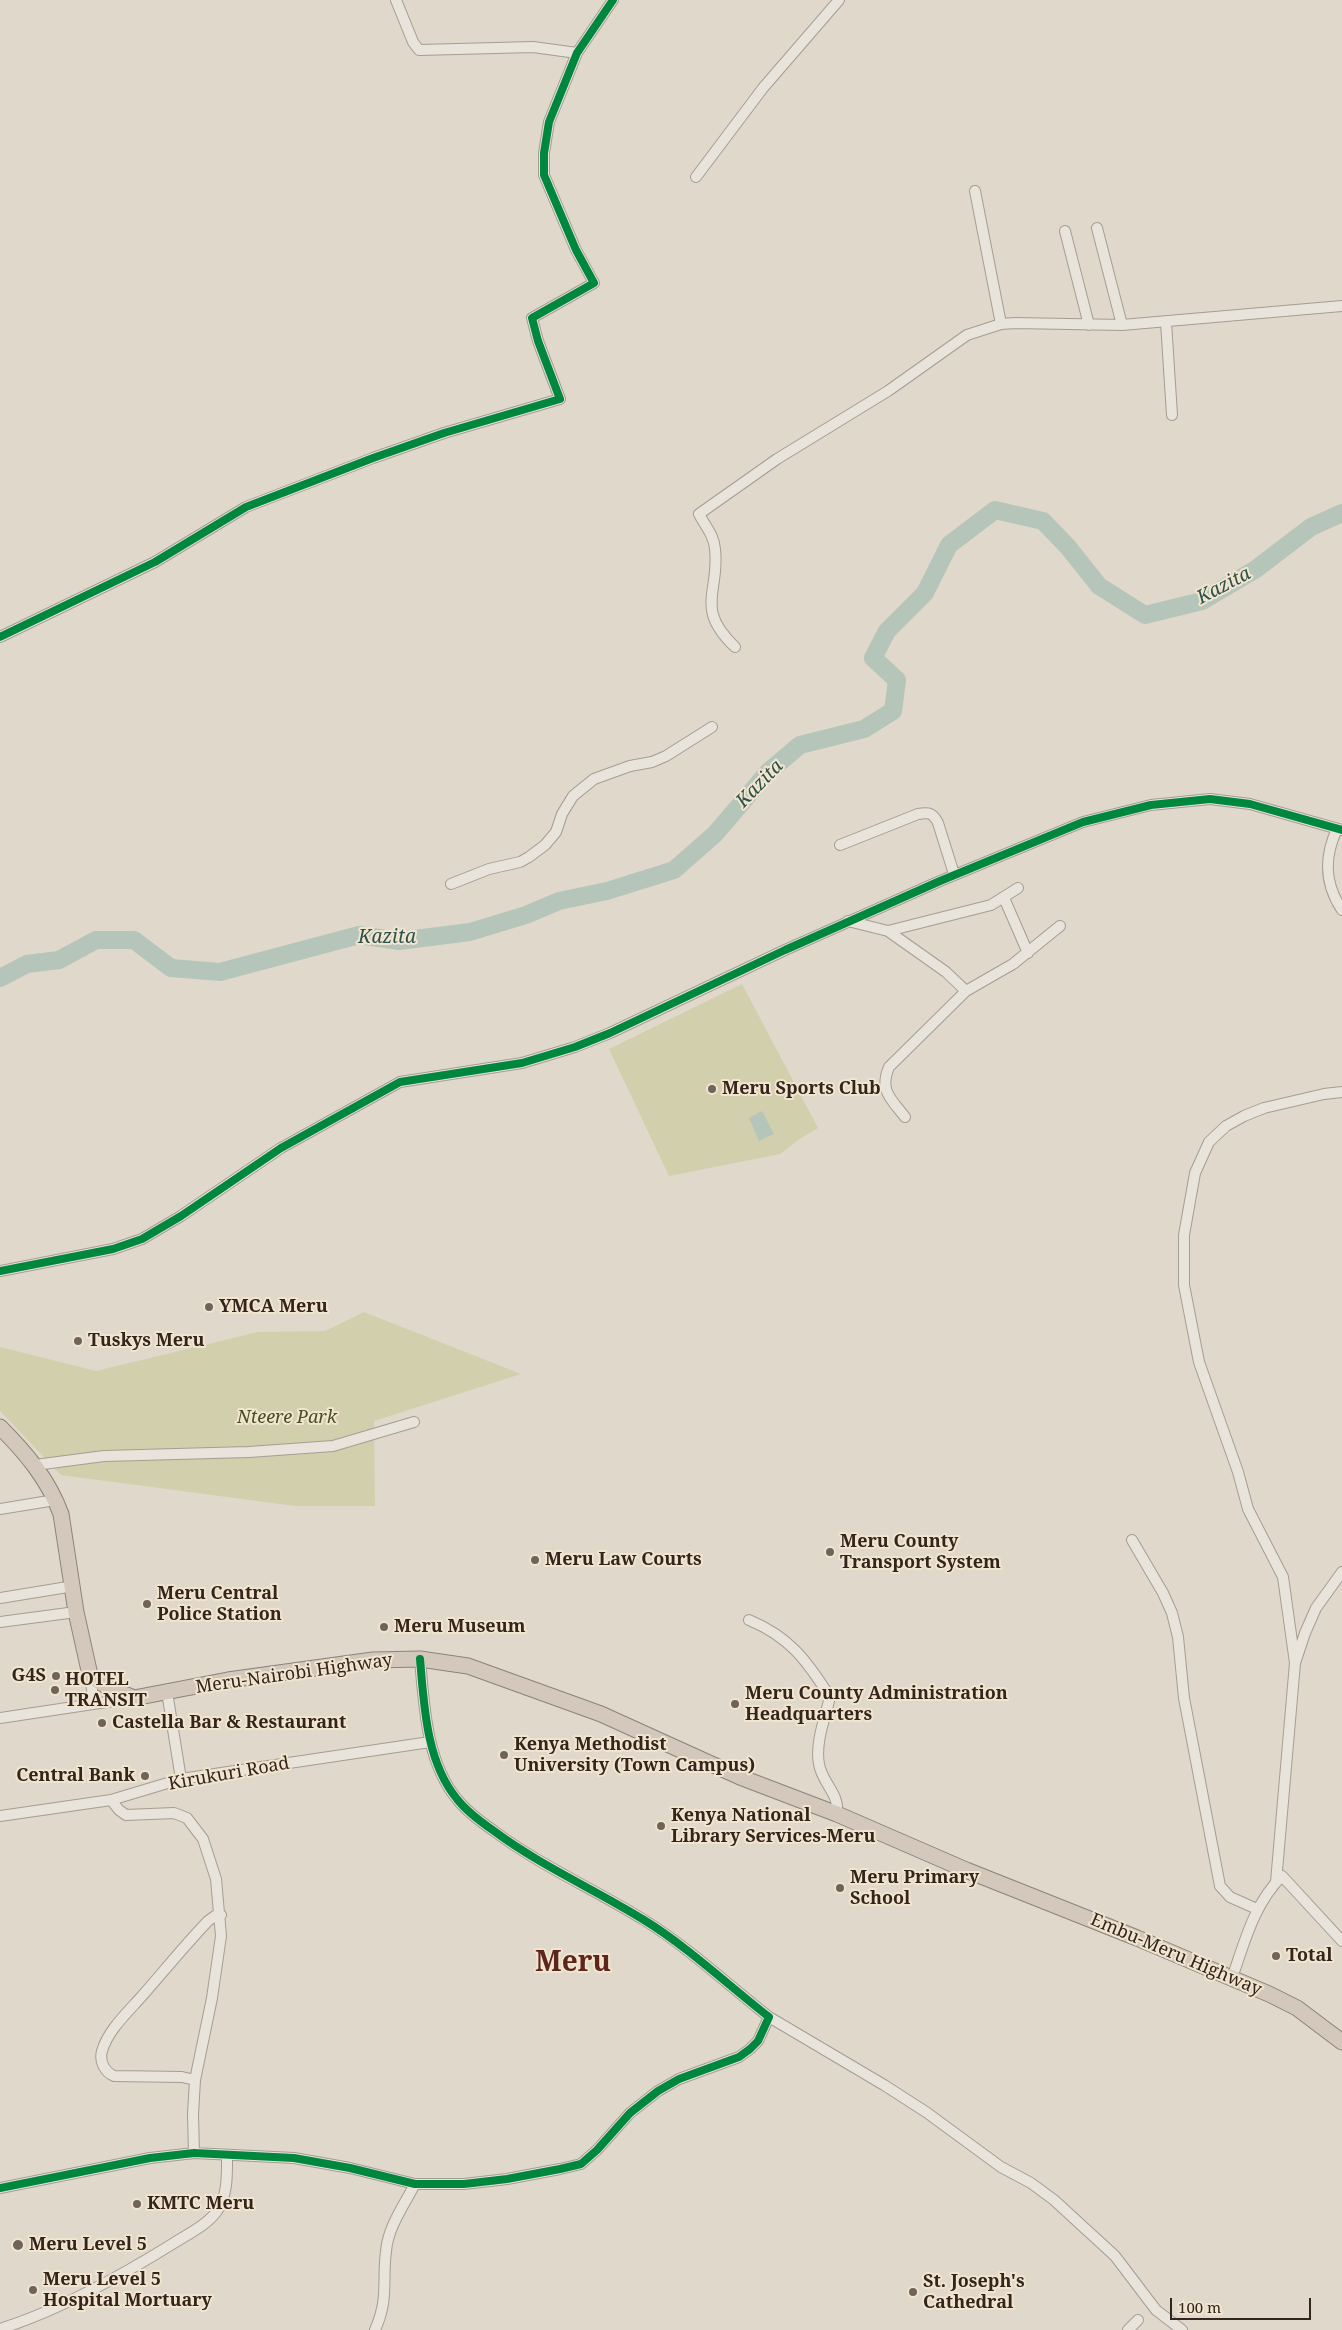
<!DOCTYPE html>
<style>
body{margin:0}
#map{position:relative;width:1342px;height:2330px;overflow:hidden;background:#e0d8ca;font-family:"Noto Serif",serif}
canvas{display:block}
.scale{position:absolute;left:1170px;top:2298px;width:141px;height:22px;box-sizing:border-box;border:2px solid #33251d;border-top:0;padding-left:6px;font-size:15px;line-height:18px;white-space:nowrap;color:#33251d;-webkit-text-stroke:4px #f2e5cf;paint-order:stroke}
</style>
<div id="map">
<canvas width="1342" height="2330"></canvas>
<div class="scale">100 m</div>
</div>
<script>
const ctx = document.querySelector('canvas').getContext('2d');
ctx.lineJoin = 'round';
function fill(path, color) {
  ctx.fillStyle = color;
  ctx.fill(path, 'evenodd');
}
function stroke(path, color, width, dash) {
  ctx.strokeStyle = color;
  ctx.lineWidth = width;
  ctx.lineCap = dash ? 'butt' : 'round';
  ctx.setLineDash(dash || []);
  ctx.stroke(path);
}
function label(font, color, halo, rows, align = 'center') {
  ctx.font = font + ' "Noto Serif",serif';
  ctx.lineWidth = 4;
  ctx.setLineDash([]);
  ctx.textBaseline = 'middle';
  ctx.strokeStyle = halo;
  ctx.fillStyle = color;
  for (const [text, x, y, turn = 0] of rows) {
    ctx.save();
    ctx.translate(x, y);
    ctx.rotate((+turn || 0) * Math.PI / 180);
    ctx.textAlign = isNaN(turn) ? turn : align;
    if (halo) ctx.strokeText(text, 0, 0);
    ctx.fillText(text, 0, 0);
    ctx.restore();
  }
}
const green = new Path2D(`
 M742,984L818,1128L801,1138L780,1154L669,1176L609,1049Z
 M364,1312L521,1374L374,1421L375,1506H295L61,1475L0,1411V1347L96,1371L258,1332L325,1331Z`);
const water = new Path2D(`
 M762,1111L774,1134L759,1141L749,1118Z`);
const river = new Path2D(`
 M0,978L27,964L59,960L96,940H134L171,968L220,972L359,935L399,941L470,932L526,915L559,901L607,891L674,870L715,834L768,772L800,745L864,729L893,711L897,680L873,658L887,631L925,593L949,545L995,510L1043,521L1068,547L1099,586L1145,615L1202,601L1256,569L1311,527L1342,513`);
const minor = new Path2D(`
 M396,0L413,42L419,50L533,47L577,53
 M696,177L763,88L839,0
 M975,191L1001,324
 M1097,228L1122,325
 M1065,231L1089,325
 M1166,322L1172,415
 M0,637L155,562L246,507L373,458L444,433L560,399L538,341L532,318L594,283L576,250L544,175V153L549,122L577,53L613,0
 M735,647C694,608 720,592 715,549C714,535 705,526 699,514L777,459L888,391L967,335L1001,324L1015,323L1122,325L1342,306
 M1337,829C1324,857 1324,883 1342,910
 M840,845L918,814C929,812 933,813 938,823L954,874
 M451,884L489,869L520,862L529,857L545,845L556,832L562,814L573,796L594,779L630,766L652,762L666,756L712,727
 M1004,898L1028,953
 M848,921L888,931L946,972L966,991L1013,964L1060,926
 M888,931L991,905L1018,888
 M905,1117C891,1099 879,1091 889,1067L966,991
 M0,1271L113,1249L142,1239L181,1216L281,1148L400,1082L522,1063L575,1047L610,1033L785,950L940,881L1083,822L1151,805L1210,799L1250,804L1342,830
 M35,1465L104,1456L249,1452L333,1446L414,1422
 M0,1509L55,1500
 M1132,1540L1163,1593L1172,1613L1178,1637L1184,1698L1220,1886L1230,1897L1257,1909
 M0,1598L74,1586
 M749,1620C790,1637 807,1661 830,1697C825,1718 815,1743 819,1764C822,1783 840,1794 837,1814
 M0,1622L76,1612
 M1295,1663L1283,1577L1248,1509L1238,1472L1199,1362L1184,1285V1235L1195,1173L1209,1142L1226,1126L1244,1116L1264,1108L1324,1094L1342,1092
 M90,1675L94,1704
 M167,1692L181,1779
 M0,1718L133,1698
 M111,1800L119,1810L126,1815L174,1813L187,1818L203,1839L216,1879L221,1936L212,1998L195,2080L193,2114L194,2153
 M0,1816L111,1800L181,1779L430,1742
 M1276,1882L1295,1663L1305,1633L1316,1608L1342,1572
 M1232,1978C1245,1941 1254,1904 1282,1876L1342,1941
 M769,2017L884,2085L926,2112L1001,2167L1031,2183L1054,2200L1115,2256L1156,2310L1182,2330
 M195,2080L182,2077L114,2076C105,2072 99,2062 102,2051C108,2030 128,2012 142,1996C164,1971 185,1945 208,1921L215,1916L221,1915
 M0,2188L150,2158L194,2153L294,2158L350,2168L415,2184H464L507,2179L560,2169L581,2164L597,2150L630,2113L658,2091L679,2079L739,2057L750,2049L758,2041L769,2017C728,1985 688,1947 644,1920C594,1889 541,1866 494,1831C481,1822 467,1812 457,1799C426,1762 424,1704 420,1659
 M0,2329C60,2310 121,2276 174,2243C188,2234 207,2225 217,2211C228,2195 227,2174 227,2156
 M375,2330C389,2298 382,2283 386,2251C388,2227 404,2205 415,2184
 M1128,2330L1138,2320`);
const highway = new Path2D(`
 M0,1427C26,1453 48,1479 61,1514L76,1612L90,1675L109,1688L134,1698L228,1680L373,1660L420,1659L468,1666L601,1714L740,1777L837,1814L966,1870L1137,1938L1269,1994L1297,2008L1342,2042`);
const cycleway = new Path2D(`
 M0,637L155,562L246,507L373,458L444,433L560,399L538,341L532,318L594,283L576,250L544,175V153L549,122L577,53L613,0
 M0,1271L113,1249L142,1239L181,1216L281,1148L400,1082L522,1063L575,1047L610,1033L785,950L940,881L1083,822L1151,805L1210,799L1250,804L1342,830
 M0,2188L150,2158L194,2153L294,2158L350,2168L415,2184H464L507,2179L560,2169L581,2164L597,2150L630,2113L658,2091L679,2079L739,2057L750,2049L758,2041L769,2017C728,1985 688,1947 644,1920C594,1889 541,1866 494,1831C481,1822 467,1812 457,1799C426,1762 424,1704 420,1659`);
const markers = [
 [712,1089,5,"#70645a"],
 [209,1307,5,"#70645a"],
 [78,1341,5,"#70645a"],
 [830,1552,5,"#70645a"],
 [535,1560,5,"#70645a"],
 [147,1604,5,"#70645a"],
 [384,1627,5,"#70645a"],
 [56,1676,5,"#70645a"],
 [55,1690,5,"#70645a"],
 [735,1704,5,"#70645a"],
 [102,1723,5,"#70645a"],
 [504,1755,5,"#70645a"],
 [145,1776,5,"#70645a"],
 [661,1826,5,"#70645a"],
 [840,1888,5,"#70645a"],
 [1276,1956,5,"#70645a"],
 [137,2204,5,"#70645a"],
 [18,2245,6,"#70645a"],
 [33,2290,5,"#70645a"],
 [913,2292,5,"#70645a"]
];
const poiNames = [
 ["Meru Sports Club",722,1089],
 ["YMCA Meru",219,1307],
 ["Tuskys Meru",88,1341],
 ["Meru County",840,1542],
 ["Transport System",840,1563],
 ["Meru Law Courts",545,1560],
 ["Meru Central",157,1594],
 ["Police Station",157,1615],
 ["Meru Museum",394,1627],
 ["G4S",46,1676,"right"],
 ["HOTEL",65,1680],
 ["TRANSIT",65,1701],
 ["Meru County Administration",745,1694],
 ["Headquarters",745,1715],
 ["Castella Bar & Restaurant",112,1723],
 ["Kenya Methodist",514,1745],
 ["University (Town Campus)",514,1766],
 ["Central Bank",135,1776,"right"],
 ["Kenya National",671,1816],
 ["Library Services-Meru",671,1837],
 ["Meru Primary",850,1878],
 ["School",850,1899],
 ["Total",1286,1956],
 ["KMTC Meru",147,2204],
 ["Meru Level 5",29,2245],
 ["Meru Level 5",43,2280],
 ["Hospital Mortuary",43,2301],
 ["St. Joseph's",923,2282],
 ["Cathedral",923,2303]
];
const parkNames = [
 ["Nteere Park",287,1418]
];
const streetNames = [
 ["Meru-Nairobi Highway",294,1674,-8],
 ["Kirukuri Road",229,1774,-10],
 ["Embu-Meru Highway",1176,1955,23]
];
const waterNames = [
 ["Kazita",1224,586,-28],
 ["Kazita",760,784,-46],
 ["Kazita",387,938]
];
const townNames = [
 ["Meru",573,1963]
];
fill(green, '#d2cfad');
fill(water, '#b5c5ba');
stroke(river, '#b5c5ba', 18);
stroke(minor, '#a59d93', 12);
stroke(highway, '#8b837a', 17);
stroke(minor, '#e8e3db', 10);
stroke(highway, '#d3c8bb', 15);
stroke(cycleway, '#00873e', 8);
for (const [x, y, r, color] of markers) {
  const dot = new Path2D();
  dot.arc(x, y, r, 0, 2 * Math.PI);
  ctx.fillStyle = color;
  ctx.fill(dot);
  stroke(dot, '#f2e5cf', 2);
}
label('bold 18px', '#33251d', '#f2e5cf', poiNames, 'left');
label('italic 18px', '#474e25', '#f2e5cf', parkNames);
label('18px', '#33251d', '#f2e5cf', streetNames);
label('italic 19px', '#2d514c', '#f2e5cf', waterNames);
label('bold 28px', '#5c261f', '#f2e5cf', townNames);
</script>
